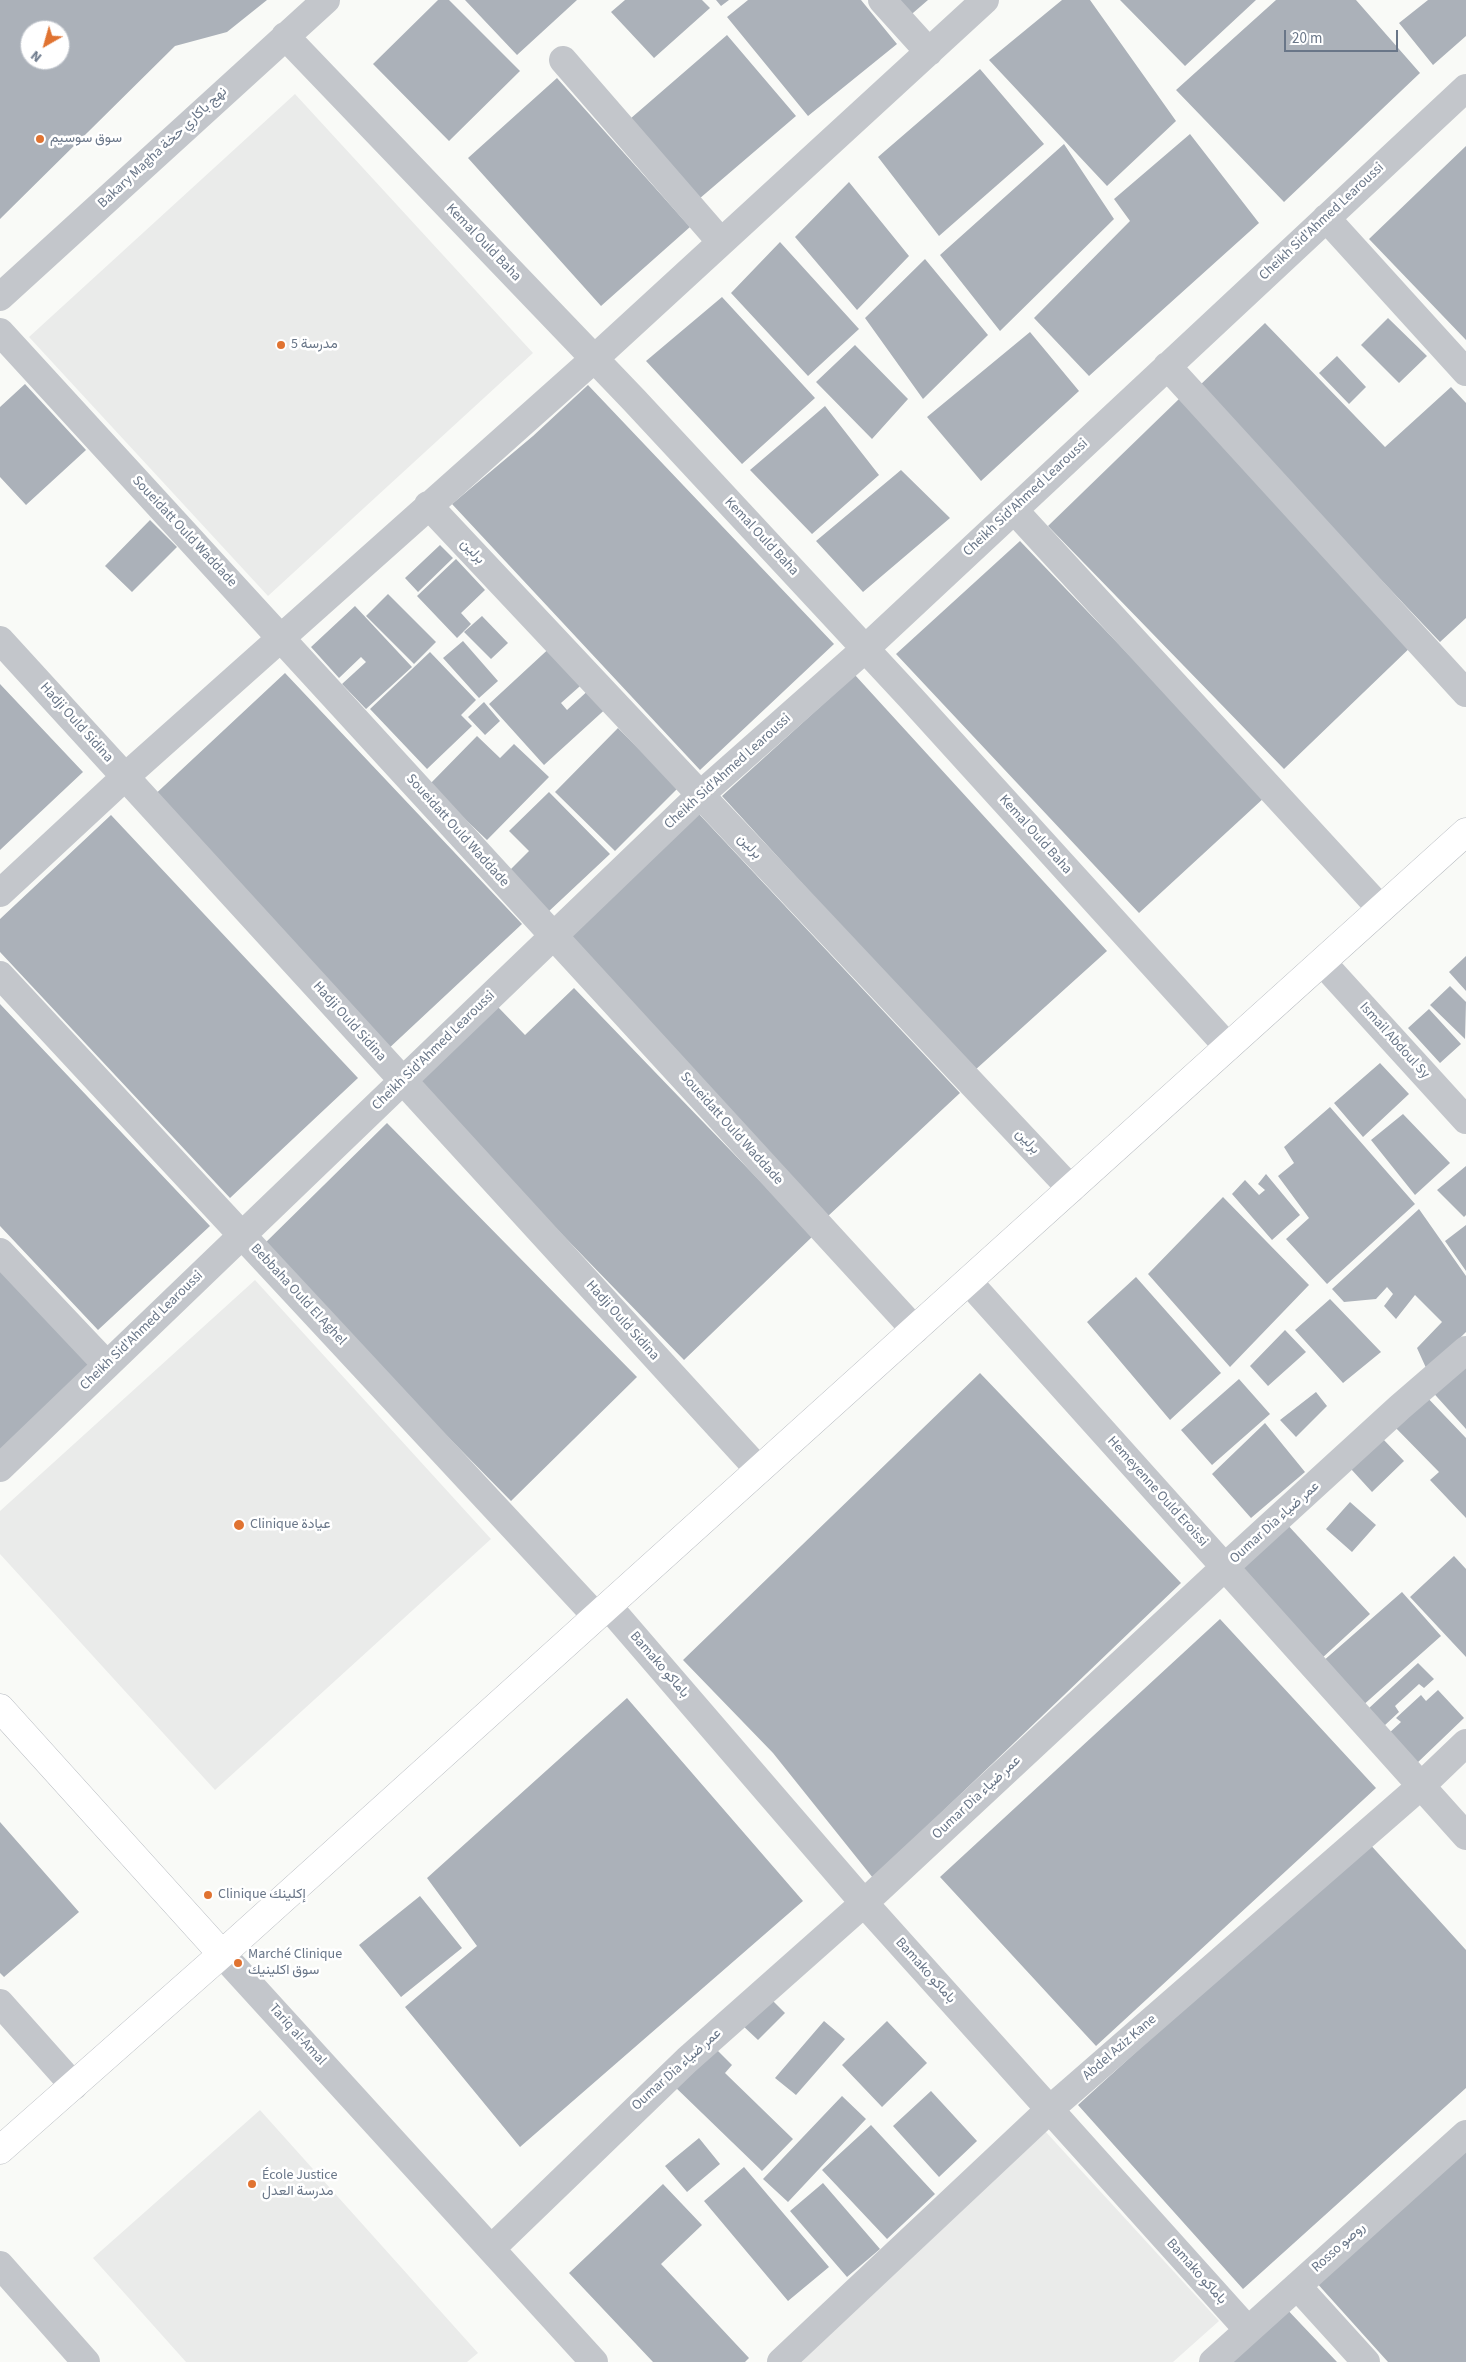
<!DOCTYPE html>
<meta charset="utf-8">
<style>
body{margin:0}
#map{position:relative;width:1466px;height:2362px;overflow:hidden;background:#f9faf7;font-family:"Source Sans 3",sans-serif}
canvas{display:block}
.north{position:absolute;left:20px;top:20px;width:50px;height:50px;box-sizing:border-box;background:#fff;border:1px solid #c3c8cf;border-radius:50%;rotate:218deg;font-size:14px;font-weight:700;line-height:20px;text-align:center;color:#697688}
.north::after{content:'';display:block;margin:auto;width:18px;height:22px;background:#e07331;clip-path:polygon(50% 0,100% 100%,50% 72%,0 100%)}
.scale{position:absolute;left:1284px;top:30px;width:114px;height:22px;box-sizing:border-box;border:2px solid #697688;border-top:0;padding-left:6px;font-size:15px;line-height:18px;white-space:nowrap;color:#697688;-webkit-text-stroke:4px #fff;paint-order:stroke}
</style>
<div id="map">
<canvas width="1466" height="2362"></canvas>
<div class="north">N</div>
<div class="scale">20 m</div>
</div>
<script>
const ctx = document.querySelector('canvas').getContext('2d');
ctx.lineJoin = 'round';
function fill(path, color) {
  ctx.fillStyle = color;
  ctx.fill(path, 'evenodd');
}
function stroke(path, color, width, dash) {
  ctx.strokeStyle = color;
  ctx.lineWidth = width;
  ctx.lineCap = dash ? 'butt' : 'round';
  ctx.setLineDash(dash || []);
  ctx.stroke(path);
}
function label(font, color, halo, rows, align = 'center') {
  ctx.font = font + ' "Source Sans 3",Vazirmatn,sans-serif';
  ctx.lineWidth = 5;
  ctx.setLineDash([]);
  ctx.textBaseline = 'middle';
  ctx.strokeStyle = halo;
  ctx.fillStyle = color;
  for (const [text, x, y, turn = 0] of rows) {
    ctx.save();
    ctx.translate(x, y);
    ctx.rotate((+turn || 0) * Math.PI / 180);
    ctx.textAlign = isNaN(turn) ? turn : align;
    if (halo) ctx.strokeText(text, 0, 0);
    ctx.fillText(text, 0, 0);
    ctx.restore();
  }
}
const built = new Path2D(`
 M295,94L533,353L268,596L29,337Z
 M255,1280L491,1539L215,1790L0,1554V1511Z
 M260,2110L478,2353L467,2362H186L93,2258Z
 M1045,2131L1219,2321L1173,2362H796Z`);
const building = new Path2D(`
 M0,0H267L227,32L175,46L0,219ZM30,30H60V60H30Z
 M438,0H449L520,71L449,141L373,64Z
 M465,0H577L517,55Z
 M625,0H702L710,8L654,58L611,12Z
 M716,0H729L721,6Z
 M748,0H861L897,44L808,116L727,17Z
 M890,0H928L906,19Z
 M1062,0H1090L1176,121L1107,186L989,60Z
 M1120,0H1256L1185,66Z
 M1276,0H1356L1420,73L1284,202L1176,90Z
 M1428,0H1466V36L1433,65L1399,23Z
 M727,35L796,116L699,199L630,119Z
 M980,69L1044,144L939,236L878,157Z
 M557,78L690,227L601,306L468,158Z
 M1190,134L1259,223L1089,376L1034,318L1130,221L1114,199Z
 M1064,144L1114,219L1000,331L940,255Z
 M1466,146V340L1369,239Z
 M849,182L909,256L857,310L795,237Z
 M780,242L859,329L808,376L731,293Z
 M925,259L988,335L923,399L865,318Z
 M722,297L815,398L742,464L646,361Z
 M1388,318L1427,356L1399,383L1361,345Z
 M1265,323L1385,447L1451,387L1466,403V618L1440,642L1198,387Z
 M1030,332L1079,391L981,481L927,417Z
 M855,345L908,399L872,439L816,382Z
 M1337,356L1366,387L1349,404L1319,373Z
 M25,384L86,450L26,505L0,477V407Z
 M588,385L834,644L700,770L452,504L533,436Z
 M1180,398L1416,642L1284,769L1048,526Z
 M825,406L879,475L812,534L750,470Z
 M901,470L950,518L863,592L816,541Z
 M150,520L177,547L132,592L105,566Z
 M1020,541L1265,797L1139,913L896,654Z
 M440,545L453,558L418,592L405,578Z
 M456,559L485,590L461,613L471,624L457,638L417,596Z
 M388,594L436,642L414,664L366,616Z
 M355,606L412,667L366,709L342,684L366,662L361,657L339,678L311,647Z
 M482,616L508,643L491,659L464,632Z
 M463,641L498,681L479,698L443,658Z
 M555,643L588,679L561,703L567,710L593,686L611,704L544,765L489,704Z
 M430,652L476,700L461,715L472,726L427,769L370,709Z
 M285,673L522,924L386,1051L149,800Z
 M855,675L1107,951L974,1071L722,796Z
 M0,684L83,772L0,850Z
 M484,702L500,721L485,735L468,717Z
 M618,728L678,788L615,851L555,792Z
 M477,736L500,758L514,744L549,777L487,840L429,785Z
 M549,792L610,854L547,913L507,873L529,851L509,831Z
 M699,814L960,1093L827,1217L566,938Z
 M111,815L358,1078L230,1198L0,952V919Z
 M1466,956V991L1449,972Z
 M1450,986L1466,1002L1465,1039L1430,1005Z
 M574,988L813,1236L684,1360L417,1085L498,1007L525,1035Z
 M0,1004L210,1226L98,1330L0,1226Z
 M1429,1009L1461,1044L1440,1063L1408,1028Z
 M1380,1063L1409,1094L1363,1137L1334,1103Z
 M1330,1107L1415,1204L1327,1284L1286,1239L1309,1218L1278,1176L1294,1163L1284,1147Z
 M1403,1114L1450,1163L1415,1195L1371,1140Z
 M387,1123L637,1377L511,1501L261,1247Z
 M1466,1166V1215L1464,1217L1437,1190Z
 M1266,1174L1300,1215L1272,1240L1232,1194L1245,1180L1259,1195L1265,1190L1258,1184Z
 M1223,1197L1309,1285L1230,1367L1148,1274Z
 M1419,1209L1466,1276V1332L1427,1370L1417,1348L1442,1322L1415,1295L1396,1319L1384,1306L1393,1294L1387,1287L1376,1299L1344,1302L1332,1289Z
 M1466,1225V1271L1445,1241Z
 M0,1270L91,1366L0,1453Z
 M1136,1277L1221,1373L1170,1420L1087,1322Z
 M1330,1299L1381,1352L1343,1383L1295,1330Z
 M1285,1330L1306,1352L1268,1386L1250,1366Z
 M1466,1353V1429L1428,1387Z
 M980,1373L1181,1583L873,1878L773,1753L683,1660Z
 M1239,1379L1270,1414L1212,1465L1181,1430Z
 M1316,1392L1327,1406L1296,1437L1280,1420Z
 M1422,1392L1466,1438V1518L1430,1480L1439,1472L1390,1422Z
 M1265,1423L1305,1472L1251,1518L1212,1474Z
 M1383,1439L1404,1461L1372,1492L1351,1469Z
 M1350,1502L1376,1525L1352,1552L1326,1529Z
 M1284,1521L1370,1614L1321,1659L1235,1566Z
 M1454,1556L1466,1569V1657L1410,1597Z
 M1402,1592L1441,1636L1361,1707L1322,1662Z
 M1220,1619L1376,1788L1096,2046L940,1877Z
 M1418,1663L1434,1679L1424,1688L1419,1684L1395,1706L1399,1712L1384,1726L1368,1709Z
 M1438,1690L1464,1718L1415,1765L1387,1735L1401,1722L1396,1718L1421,1695L1426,1701Z
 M627,1698L803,1901L520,2147L405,2007L477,1946L427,1878Z
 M0,1822L79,1912L4,1977L0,1973Z
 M1367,1841L1466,1950V2088L1243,2289L1078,2105Z
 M420,1896L462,1948L401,1997L359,1945Z
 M768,1996L785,2013L758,2040L741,2024Z
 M824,2021L845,2039L796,2095L775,2078Z
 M887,2021L927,2063L882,2107L842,2065Z
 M711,2044L732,2065L725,2073L793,2139L762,2171L672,2084Z
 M931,2091L977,2141L939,2177L893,2126Z
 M842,2096L866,2119L788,2202L763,2179Z
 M871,2125L935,2194L887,2239L822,2170Z
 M699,2138L720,2164L687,2192L665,2166Z
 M1466,2144V2362H1388L1315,2281Z
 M744,2167L829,2267L788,2301L704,2201Z
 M823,2183L880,2249L847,2277L790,2211Z
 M663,2184L702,2225L661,2264L749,2358L745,2362H653L569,2273Z
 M1282,2304L1337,2362H1227Z`);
const street = new Path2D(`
 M882,0L929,52
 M285,36L634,400L911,698L1228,1047
 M563,60L721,242
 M1326,218L1466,372
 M0,297L326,0
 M0,332L915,1330
 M1167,366L1466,693
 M428,505L1071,1189
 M1014,510L1381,909
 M0,640L759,1470
 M0,893L125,777L594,359L985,0
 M1322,962L1466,1120
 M0,975L596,1616
 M0,1252L107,1365
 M968,1281L1466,1836
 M0,1468L700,795L865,649L1466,88
 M608,1606L864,1903L1248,2330
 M222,1954L594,2362
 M0,2003L74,2086
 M492,2248L687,2060L864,1903L1225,1567L1400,1407L1466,1350
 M0,2265L86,2362
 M1297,2286L1366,2362
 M781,2362L1049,2110L1422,1785L1466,1743
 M1213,2362L1466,2134`);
const secondary = new Path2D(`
 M0,1708L222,1954
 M0,2150L222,1954L1466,832`);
const markers = [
 [40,139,5,"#e07331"],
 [281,345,5,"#e07331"],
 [239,1525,6,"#e07331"],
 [208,1895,5,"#e07331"],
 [238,1963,5,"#e07331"],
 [252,2184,5,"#e07331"]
];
const poiNames = [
 ["سوق سوسيم",50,139],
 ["مدرسة 5",291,345],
 ["Clinique عيادة",250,1525],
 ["Clinique إكلينك",218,1895],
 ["Marché Clinique",248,1955],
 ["سوق اكلينيك",248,1971],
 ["École Justice",262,2176],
 ["مدرسة العدل",262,2192]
];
const streetNames = [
 ["Bakary Magha نهج باكاري حخة",163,148,-43],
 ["Cheikh Sid'Ahmed Learoussi",1322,222,-43],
 ["Kemal Ould Baha",483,243,46],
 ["Cheikh Sid'Ahmed Learoussi",1026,498,-43],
 ["Soueidatt Ould Waddade",184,532,47],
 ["Kemal Ould Baha",761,537,47],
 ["برلين",472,552,47],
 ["Hadji Ould Sidina",76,723,48],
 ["Cheikh Sid'Ahmed Learoussi",728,772,-42],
 ["Soueidatt Ould Waddade",457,831,48],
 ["Kemal Ould Baha",1035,835,48],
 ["برلين",749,847,47],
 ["Hadji Ould Sidina",349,1022,48],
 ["Ismail Abdoul Sy",1394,1041,48],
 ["Cheikh Sid'Ahmed Learoussi",434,1051,-44],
 ["Soueidatt Ould Waddade",731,1129,48],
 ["برلين",1027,1142,47],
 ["Bebbaha Ould El Aghel",298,1295,47],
 ["Hadji Ould Sidina",622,1321,48],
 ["Cheikh Sid'Ahmed Learoussi",142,1331,-44],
 ["Hemeyenne Ould Eroissi",1157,1492,48],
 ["Oumar Dia عمر ضياء",1275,1523,-42],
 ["Bamako باماكو",659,1665,49],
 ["Oumar Dia عمر ضياء",977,1798,-43],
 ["Bamako باماكو",925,1971,48],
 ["Tariq al-Amal",297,2035,48],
 ["Abdel Aziz Kane",1120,2048,-41],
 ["Oumar Dia عمر ضياء",677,2070,-42],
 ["Rosso روصو",1339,2248,-42],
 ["Bamako باماكو",1196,2272,48]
];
fill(built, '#eaebea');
fill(building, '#abb1b9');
stroke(secondary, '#b5b9bf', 29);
stroke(street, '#c3c6cb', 28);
stroke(secondary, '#fff', 28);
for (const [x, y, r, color] of markers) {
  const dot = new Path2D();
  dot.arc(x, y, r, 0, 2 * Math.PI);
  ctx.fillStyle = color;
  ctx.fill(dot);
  stroke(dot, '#fff', 2);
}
label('14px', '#697688', '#fff', poiNames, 'left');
label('14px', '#697688', '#fff', streetNames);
</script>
